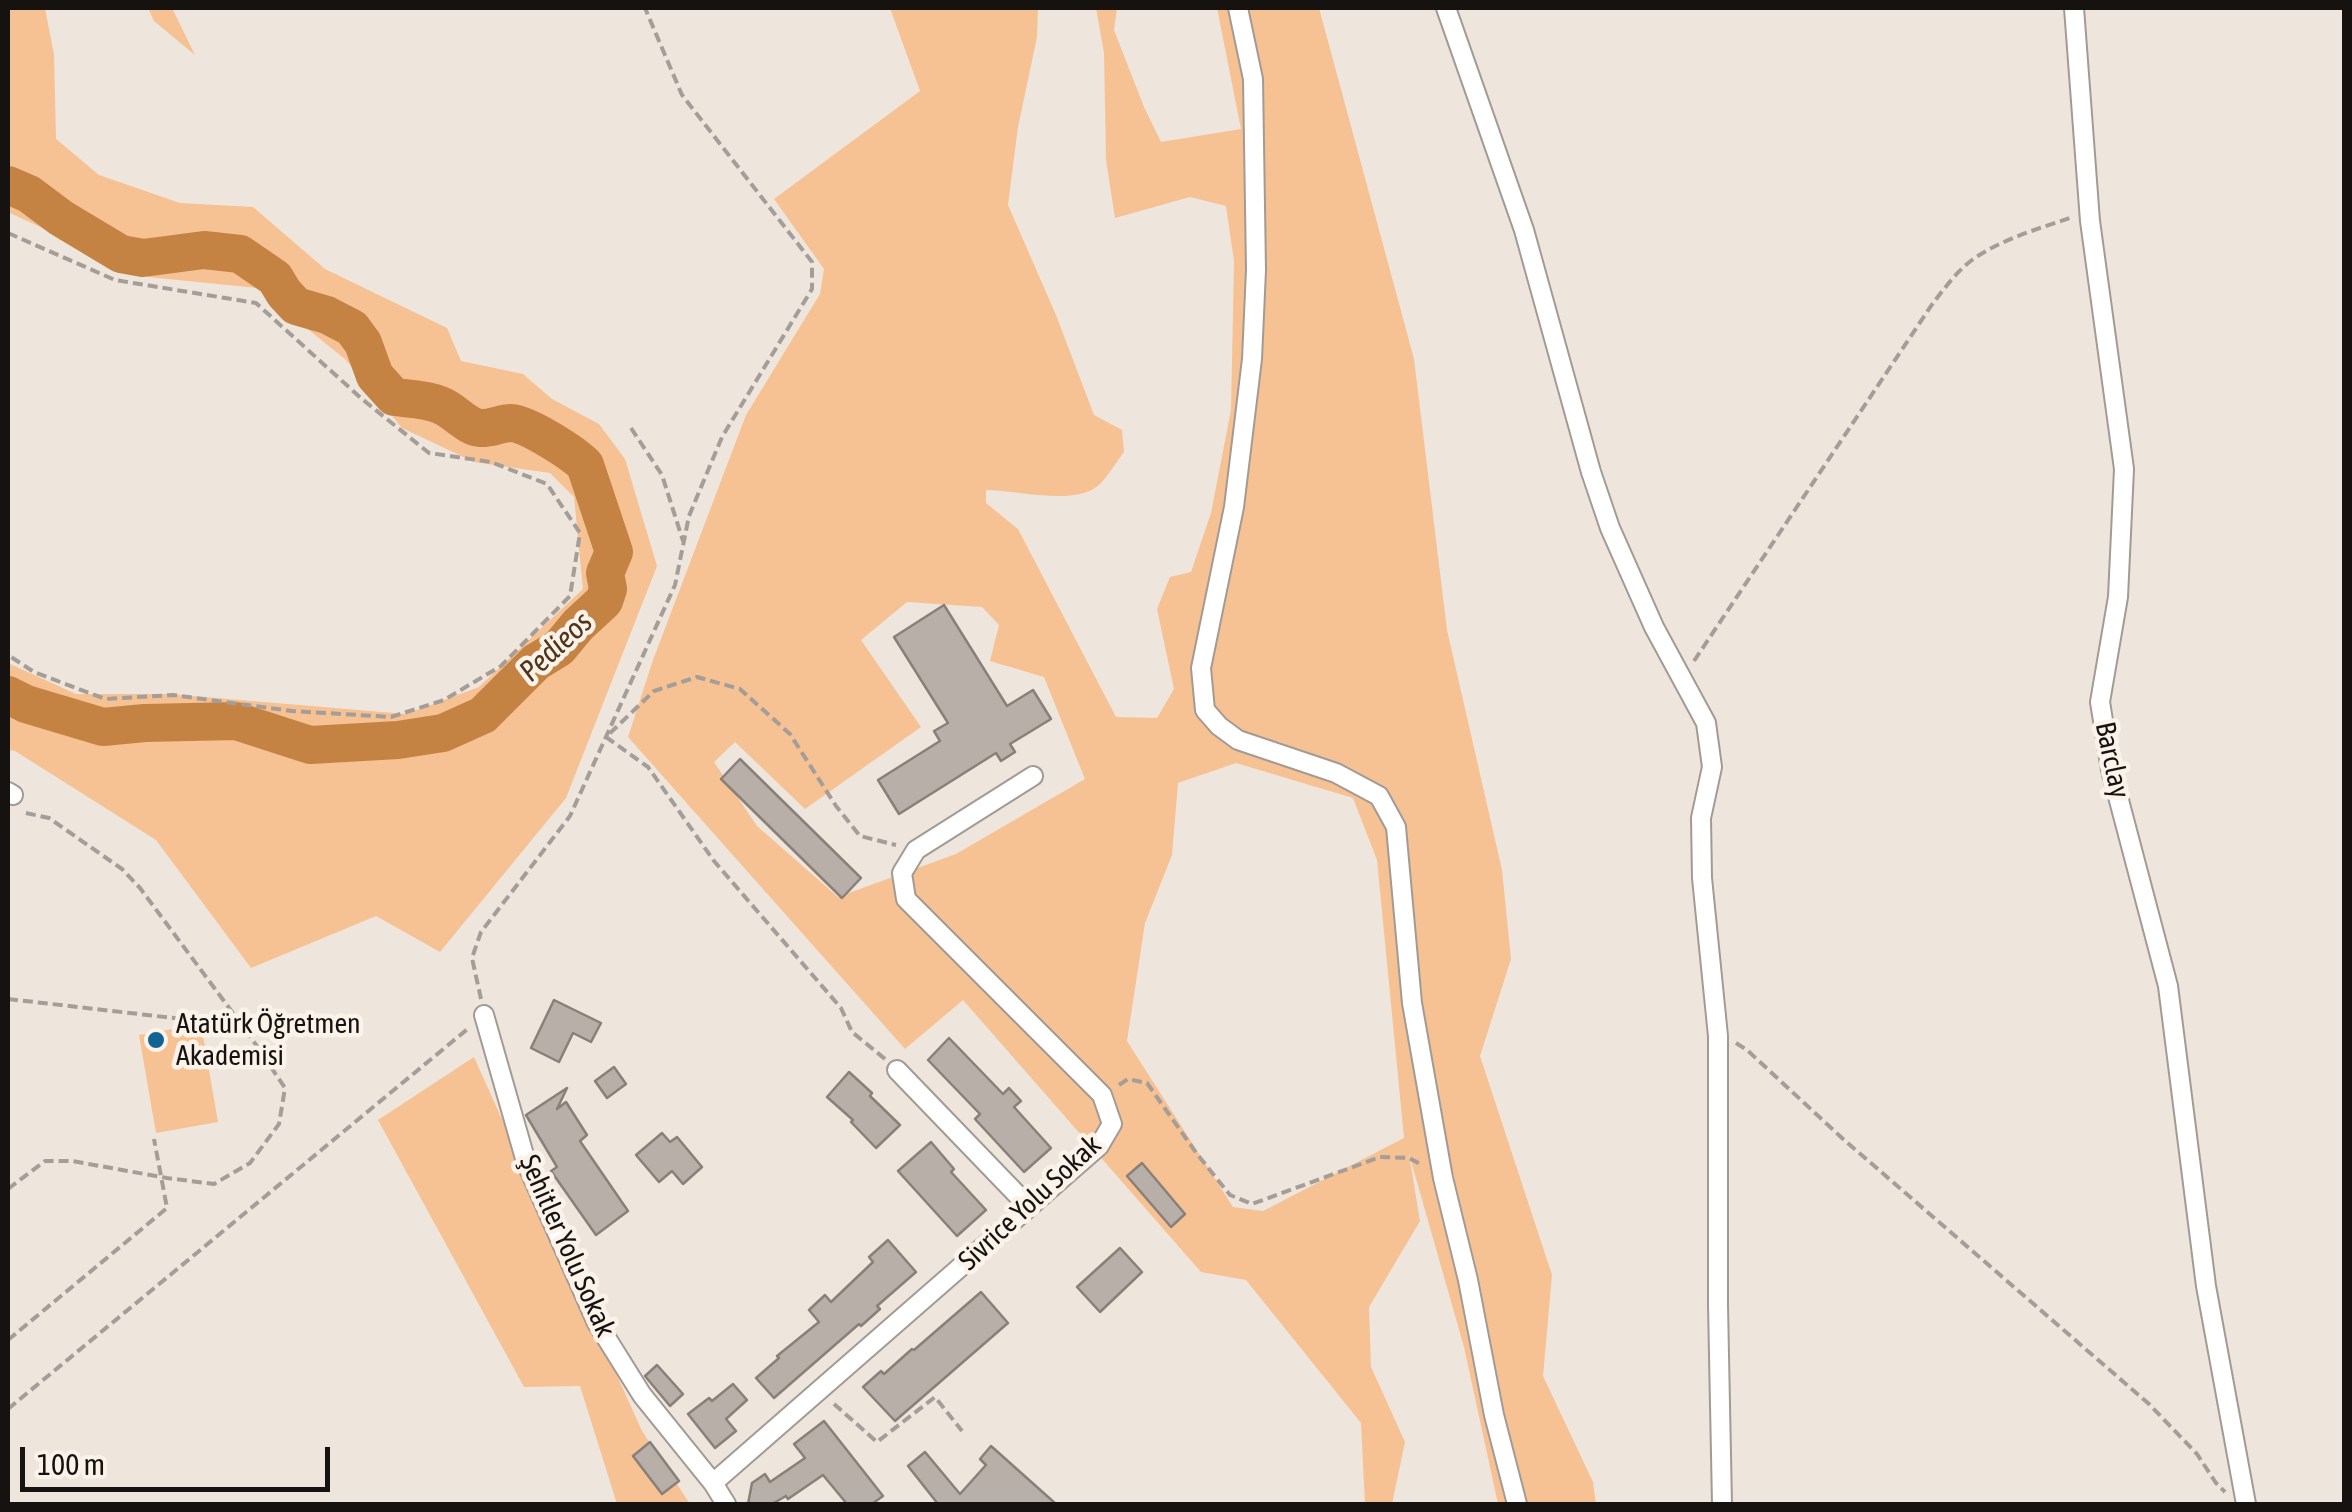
<!DOCTYPE html>
<meta charset="utf-8">
<style>
body{margin:0}
#map{position:relative;width:2352px;height:1512px;overflow:hidden;background:#eee5dd;font-family:"Asap Condensed",sans-serif}
canvas{display:block}
.frame{position:absolute;inset:0;border:10px solid #161210;pointer-events:none}
.scale{position:absolute;left:20px;top:1447px;width:310px;height:45px;box-sizing:border-box;border:5px solid #161210;border-top:0;padding-left:12px;font-size:30px;line-height:35px;white-space:nowrap;color:#161210;-webkit-text-stroke:8px #fbf2ea;paint-order:stroke}
</style>
<div id="map">
<canvas width="2352" height="1512"></canvas>
<div class="frame"></div>
<div class="scale">100 m</div>
</div>
<script>
const ctx = document.querySelector('canvas').getContext('2d');
ctx.lineJoin = 'round';
function fill(path, color) {
  ctx.fillStyle = color;
  ctx.fill(path, 'evenodd');
}
function stroke(path, color, width, dash) {
  ctx.strokeStyle = color;
  ctx.lineWidth = width;
  ctx.lineCap = dash ? 'butt' : 'round';
  ctx.setLineDash(dash || []);
  ctx.stroke(path);
}
function label(font, color, halo, rows, align = 'center') {
  ctx.font = font + ' "Asap Condensed",sans-serif';
  ctx.lineWidth = 9;
  ctx.setLineDash([]);
  ctx.textBaseline = 'middle';
  ctx.strokeStyle = halo;
  ctx.fillStyle = color;
  for (const [text, x, y, turn = 0] of rows) {
    ctx.save();
    ctx.translate(x, y);
    ctx.rotate((+turn || 0) * Math.PI / 180);
    ctx.textAlign = isNaN(turn) ? turn : align;
    if (halo) ctx.strokeText(text, 0, 0);
    ctx.fillText(text, 0, 0);
    ctx.restore();
  }
}
const green = new Path2D(`
 M8,8H45L54,55L56,139L99,175L180,203L253,207L325,269L447,328L461,361L523,374L552,399L599,424L625,459L657,566L566,798L440,952L376,916L251,968L156,840L15,751L8,750V663L76,694H169L406,714L479,687L583,589L574,497L550,473L474,462L402,428L346,360L257,288L148,277L8,212Z
 M148,8H172L195,55L154,21Z
 M890,8H1038L1037,37L1018,127L1008,205L1056,315L1094,415L1122,430L1124,452C1116,462 1109,475 1100,484C1076,507 1018,490 986,490V503L1018,529L1116,717L1157,718L1174,689L1157,609L1170,577L1191,572L1211,513L1231,410L1234,261L1226,206L1190,197L1115,218L1106,160L1104,53L1096,8H1117L1114,30L1144,107L1161,142L1241,129L1217,8H1319L1414,359L1447,630L1502,870L1511,959L1480,1056L1552,1275L1543,1376L1593,1482L1596,1504H1498L1464,1347L1409,1154L1420,1221L1369,1307L1371,1367L1405,1442L1392,1504H1365L1361,1423L1246,1280L1201,1272L963,1000L905,1049L628,737L653,660L746,415L820,294L824,269L774,199L920,91ZM907,602L982,607L999,625L990,661L1044,677L1085,779L956,854L838,897L757,826L714,762L735,742L805,809L921,727L861,640ZM1236,763L1353,798L1377,860L1404,1138L1263,1211L1233,1207L1127,1041L1145,923L1172,855L1178,783Z
 M201,1024L218,1122L156,1133L139,1035Z
 M474,1057L642,1431L690,1504H617L580,1386L524,1387L378,1120Z`);
const river = new Path2D(`
 M8,185L29,194L61,218L121,254L143,258L204,250L240,254L275,278L284,293L296,306L327,315L352,328L363,343L375,376L394,397C409,399 426,399 440,405C454,410 465,426 480,428C490,429 501,423 511,423C528,424 573,453 585,465L614,552L605,573L608,589L604,601L578,625L559,648L536,662L483,715L443,733L398,740L310,745L236,721L145,723L103,727L26,704L8,695`);
const building = new Path2D(`
 M944,605L1007,706L1033,690L1051,719L1010,744L1015,752L1001,761L996,753L899,814L878,780L940,741L934,731L948,723L894,637Z
 M740,759L861,878L842,898L721,779Z
 M554,1000L601,1023L591,1042L573,1033L559,1062L531,1048Z
 M949,1038L1003,1094L1009,1088L1021,1101L1014,1107L1051,1148L1024,1172L975,1119L980,1114L928,1060Z
 M614,1067L626,1084L607,1098L595,1081Z
 M849,1072L872,1093L870,1096L900,1125L876,1148L851,1122L853,1120L827,1097Z
 M567,1088L557,1109L566,1102L587,1135L580,1141L628,1211L596,1235L551,1171L557,1167L526,1115Z
 M662,1133L670,1142L677,1137L702,1167L683,1184L672,1171L659,1182L636,1155Z
 M931,1142L954,1169L951,1172L986,1210L957,1236L898,1171Z
 M1142,1163L1185,1214L1171,1227L1127,1176Z
 M888,1240L916,1272L877,1306L880,1309L861,1326L859,1324L774,1398L756,1378L779,1358L777,1356L819,1322L809,1310L825,1295L831,1302L873,1262L869,1257Z
 M1120,1248L1142,1272L1100,1312L1077,1287Z
 M981,1292L1008,1323L895,1421L863,1387L881,1371L884,1374L912,1349L914,1350Z
 M657,1365L683,1394L670,1406L645,1376Z
 M733,1384L747,1400L726,1419L736,1431L715,1448L688,1414L709,1398L712,1401Z
 M824,1421L883,1496L872,1504H847L823,1475L788,1499L786,1496L772,1504H748L752,1483L765,1474L770,1482L805,1458L794,1444Z
 M650,1442L679,1481L662,1494L633,1456Z
 M991,1446L1056,1504H938L908,1466L925,1452L960,1494L986,1465L980,1459Z`);
const path = new Path2D(`
 M8,233L115,280L256,303L362,399L429,453L491,462L547,484L580,533L570,596L501,666L444,700L391,717L292,711L173,695L105,699L34,672L8,655
 M631,428L662,475L683,541
 M1694,661L1933,303C1945,288 1956,272 1972,260C2000,240 2037,229 2070,218
 M8,999L217,1023L249,1035
 M481,999L472,958L481,932L570,816L675,585L689,516L722,437L812,289V262L682,95L645,8
 M1736,1043L1747,1050L1842,1138L2149,1404L2197,1454L2216,1483L2225,1492
 M885,1059L852,1032L841,1008L714,861L648,767L606,737L654,691L697,677L740,689L790,734L836,806L860,836L896,845
 M1119,1085L1128,1079L1147,1083L1197,1154L1230,1195L1252,1204L1380,1157L1409,1158L1420,1164
 M8,1189L45,1161H72L167,1178L214,1184L250,1163L279,1124L285,1088L250,1036L140,888L122,869L49,818L21,812
 M8,1340L167,1208L154,1139
 M834,1404L877,1442L935,1397L962,1431
 M8,1409L470,1027`);
const minor = new Path2D(`
 M1238,8L1253,79L1256,270L1252,359L1234,507L1201,668L1205,710L1219,726L1238,740L1336,773L1379,796L1396,827L1412,1003L1443,1178L1468,1280L1494,1415L1517,1504
 M1446,8L1524,230L1591,472L1610,528L1654,627L1706,723L1712,767L1701,818L1702,878L1718,1036V1305L1722,1504
 M2074,8L2090,221L2124,469L2118,597L2100,702L2111,770L2168,986L2206,1286L2246,1504
 M8,792L13,795
 M484,1015L526,1162L597,1323L642,1395L713,1483L726,1504
 M897,1070L1029,1207
 M713,1483L1099,1146L1112,1124L1102,1095L906,899L902,873L916,850L1033,776`);
const markers = [
 [156,1040,10,"#136294"]
];
const streetNames = [
 ["Barclay",2112,760,78],
 ["Sivrice Yolu Sokak",1030,1203,-43],
 ["Şehitler Yolu Sokak",567,1246,66]
];
const poiNames = [
 ["Atatürk Öğretmen",176,1024],
 ["Akademisi",176,1056]
];
const waterNames = [
 ["Pedieos",556,647,-43]
];
fill(green, '#f6c294');
stroke(river, '#c48343', 38);
fill(building, '#b8afa8');
stroke(building, '#888079', 2.5);
stroke(minor, '#a39b93', 22);
stroke(path, '#a59d97', 4, [10, 5]);
stroke(minor, '#fff', 18);
for (const [x, y, r, color] of markers) {
  const dot = new Path2D();
  dot.arc(x, y, r, 0, 2 * Math.PI);
  ctx.fillStyle = color;
  ctx.fill(dot);
  stroke(dot, '#fbf2ea', 4);
}
label('28px', '#161210', '#fbf2ea', streetNames);
label('28px', '#161210', '#fbf2ea', poiNames, 'left');
label('italic 30px', '#51351a', '#fbf2ea', waterNames);
</script>
